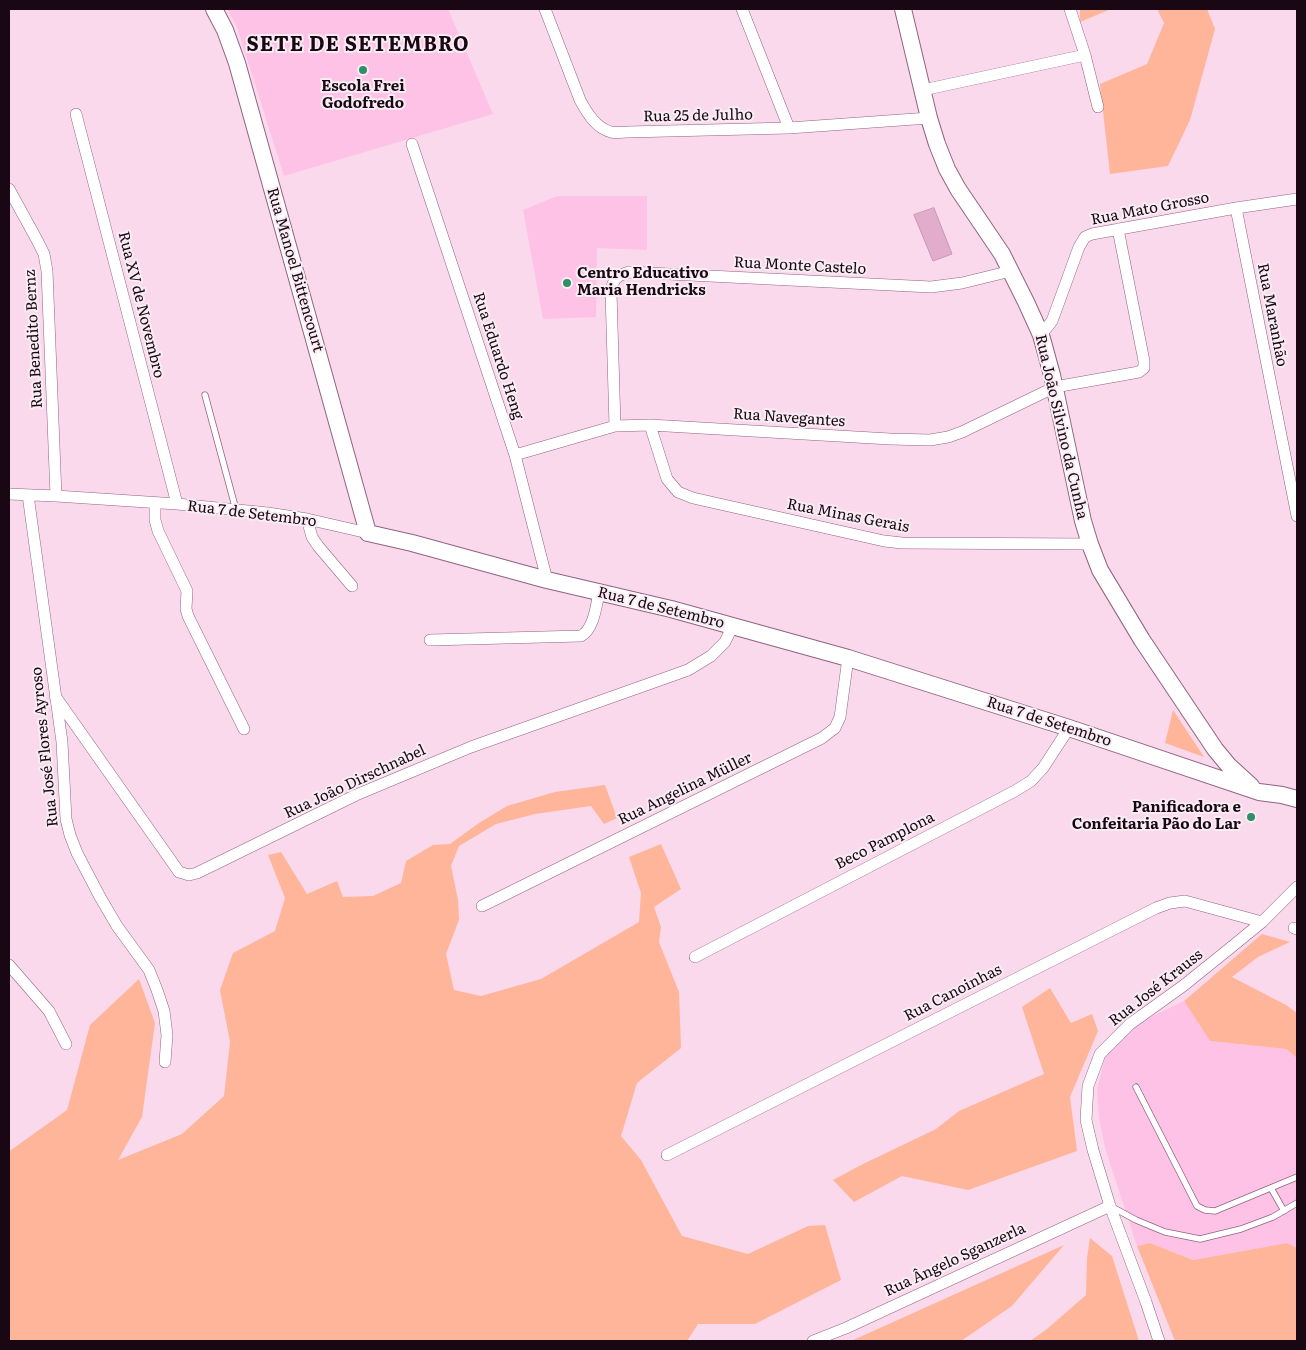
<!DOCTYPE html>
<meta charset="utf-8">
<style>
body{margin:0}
#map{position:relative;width:1306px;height:1350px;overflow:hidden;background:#fad9ec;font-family:Literata,serif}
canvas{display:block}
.frame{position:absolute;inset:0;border:10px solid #190713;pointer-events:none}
</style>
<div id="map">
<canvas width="1306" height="1350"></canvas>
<div class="frame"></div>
</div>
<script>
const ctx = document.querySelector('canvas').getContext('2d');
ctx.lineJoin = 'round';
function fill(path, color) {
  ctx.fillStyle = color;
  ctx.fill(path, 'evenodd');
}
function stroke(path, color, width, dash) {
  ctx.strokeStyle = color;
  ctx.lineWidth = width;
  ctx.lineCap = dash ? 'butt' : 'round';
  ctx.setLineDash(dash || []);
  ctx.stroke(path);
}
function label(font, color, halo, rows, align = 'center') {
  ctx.font = font + ' Literata,serif';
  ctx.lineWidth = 4;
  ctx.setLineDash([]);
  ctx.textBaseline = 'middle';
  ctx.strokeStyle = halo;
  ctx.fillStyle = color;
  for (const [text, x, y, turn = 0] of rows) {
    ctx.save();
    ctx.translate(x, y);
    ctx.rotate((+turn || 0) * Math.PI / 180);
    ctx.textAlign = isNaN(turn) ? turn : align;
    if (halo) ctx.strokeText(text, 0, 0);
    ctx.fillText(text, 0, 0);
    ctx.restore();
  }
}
const built = new Path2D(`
 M227,9H448L493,114L284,176L237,27Z
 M557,196H647V250L597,248L596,317L543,319L523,210Z
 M1184,1001L1210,1041L1286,1049L1297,1058V1248L1287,1243L1193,1260L1150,1243L1137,1246L1105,1148L1099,1118L1097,1089L1106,1054L1136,1024Z`);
const green = new Path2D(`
 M1080,9H1111L1080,22Z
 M1157,9H1207L1215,29L1190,120L1168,166L1110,174L1100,84L1147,64L1164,23Z
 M1173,710L1204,757L1165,743Z
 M605,785L617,818L604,824L591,806L535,814L496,824L459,846L451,866L458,900L459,920L446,954L454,990L481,996L541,979L639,922L641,893L629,857L661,844L681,889L654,907L661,927L659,942L679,992L681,1048L637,1083L621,1136L641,1160L682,1236L748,1254L808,1226L825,1225L841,1280L755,1324H698L687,1341H9V1150H11L67,1110L90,1025L139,979L155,1023L142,1117L118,1160L182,1134L224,1096L230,1042L220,990L233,953L275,931L285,898L268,855L281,852L307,894L337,881L343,897L373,896L401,883L406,861L433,845L450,844L479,823L507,806L555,792Z
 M1262,934L1290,942L1258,957L1232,977L1286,1005L1297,1013V1058L1286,1049L1210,1041L1184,1001Z
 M1050,988L1071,1023L1092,1014L1098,1031L1070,1097L1077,1151L968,1190L902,1176L854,1202L833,1180L861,1165L936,1129L959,1111L1044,1074L1022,1007Z
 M1090,1238L1112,1256L1139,1341H1030L1047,1329L1086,1295L1087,1258Z
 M1150,1243L1193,1260L1287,1243L1297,1248V1341H1175L1137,1246Z
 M1064,1245L1012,1306L961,1341H851Z`);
const building = new Path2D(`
 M934,208L952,254L933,261L914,215Z`);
const lane = new Path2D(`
 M205,395L236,510
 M1136,1087L1197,1206L1205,1210L1215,1211L1297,1177
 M1271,1188L1284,1211
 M1112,1207L1136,1220L1165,1232L1200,1239L1241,1229L1273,1217L1297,1203`);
const street = new Path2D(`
 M545,9L580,100C587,113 596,128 611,132C616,133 623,132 628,132L789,128L929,118
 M742,9L789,128
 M1085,55L1098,107
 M923,90L1085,55L1070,9
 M76,114L177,504
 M412,144L515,455L547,580
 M9,189L37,240L44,254L47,271L56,496
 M1236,208L1297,516
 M1041,335L1052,321L1079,247L1085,237L1092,234L1236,208L1297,199
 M650,425L667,479L678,492L693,498L884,541L902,543L1090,544
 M615,426L611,292C613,279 616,276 629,272L931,287L962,283L1011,271
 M515,455L615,426L650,425L890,439L930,440L948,437L962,432L1055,387L1139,372L1144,368V361L1118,229
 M9,494L56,496L177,504L268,513L307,519L368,533
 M28,495L62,742L66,819L70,835L77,853L100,897L117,926L149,970L157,990L164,1011L167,1035L165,1062
 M155,503V520L158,531L187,591L186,609L188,616L244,729
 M307,519L312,537L318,546L352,586
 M430,640L581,636C594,629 596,606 599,593
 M55,696L179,872L189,875L197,873L356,795L471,747L688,670L711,656L725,642L733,625
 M482,906L822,738L835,728L840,717L848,658
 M1294,928L1297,929
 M695,957L1015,791L1031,781L1043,768L1069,728
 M9,965L49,1011L66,1044
 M667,1155L1156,908L1170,903L1185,901L1262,922
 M813,1341L846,1328L1110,1206
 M1159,1341L1146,1302L1110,1206L1093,1150L1086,1120L1088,1086L1100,1054L1130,1024L1183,986L1229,949L1262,922L1297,887`);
const secondary = new Path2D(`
 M214,9L225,30L237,63L368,533L412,543L547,580L671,609L848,658L1069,728L1259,792L1282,795L1297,799
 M903,9L929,118L937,144L947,169L958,189L1002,254L1026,302L1041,335L1052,375L1083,521L1090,544L1100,570L1142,640L1215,749L1229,766L1251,786`);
const markers = [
 [363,70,5,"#308f68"],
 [567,283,5,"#308f68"],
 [1251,817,5,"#308f68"]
];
const poiNames = [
 ["Escola Frei",363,87],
 ["Godofredo",363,104],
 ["Centro Educativo",577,274,"left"],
 ["Maria Hendricks",577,291,"left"],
 ["Panificadora e",1241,808,"right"],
 ["Confeitaria Pão do Lar",1241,825,"right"]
];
const streetNames = [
 ["Rua 25 de Julho",698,116,-1],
 ["Rua Mato Grosso",1150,209,-11],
 ["Rua Monte Castelo",800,266,3],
 ["Rua Manoel Bittencourt",295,270,74],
 ["Rua XV de Novembro",141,305,76],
 ["Rua Maranhão",1272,315,79],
 ["Rua Benedito Bernz",34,339,-93],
 ["Rua Eduardo Heng",498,356,72],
 ["Rua Navegantes",789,418,4],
 ["Rua João Silvino da Cunha",1061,427,77],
 ["Rua 7 de Setembro",252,514,7],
 ["Rua Minas Gerais",848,516,11],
 ["Rua 7 de Setembro",661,608,14],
 ["Rua 7 de Setembro",1049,722,18],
 ["Rua José Flores Ayroso",45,747,-96],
 ["Rua João Dirschnabel",355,782,-25],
 ["Rua Angelina Müller",685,789,-26],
 ["Beco Pamplona",885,841,-27],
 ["Rua José Krauss",1156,988,-38],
 ["Rua Canoinhas",953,993,-27],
 ["Rua Ângelo Sganzerla",955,1260,-25]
];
const districtNames = [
 ["SETE DE SETEMBRO",358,45]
];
fill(built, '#ffc2e7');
fill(green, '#ffb599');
fill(building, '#e2adcd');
stroke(building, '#c895b4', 1);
stroke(lane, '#926380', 7);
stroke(street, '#926380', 12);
stroke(secondary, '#926380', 18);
stroke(lane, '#fff', 5.5);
stroke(street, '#fff', 11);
stroke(secondary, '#fff', 16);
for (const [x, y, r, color] of markers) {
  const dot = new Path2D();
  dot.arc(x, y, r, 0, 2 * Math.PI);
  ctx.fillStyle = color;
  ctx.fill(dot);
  stroke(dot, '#f9edf4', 2);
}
label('bold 15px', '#190713', '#f9edf4', poiNames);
label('15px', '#190713', '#f9edf4', streetNames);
ctx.letterSpacing = '1px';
label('bold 20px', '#190713', '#f9edf4', districtNames);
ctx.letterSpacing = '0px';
</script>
